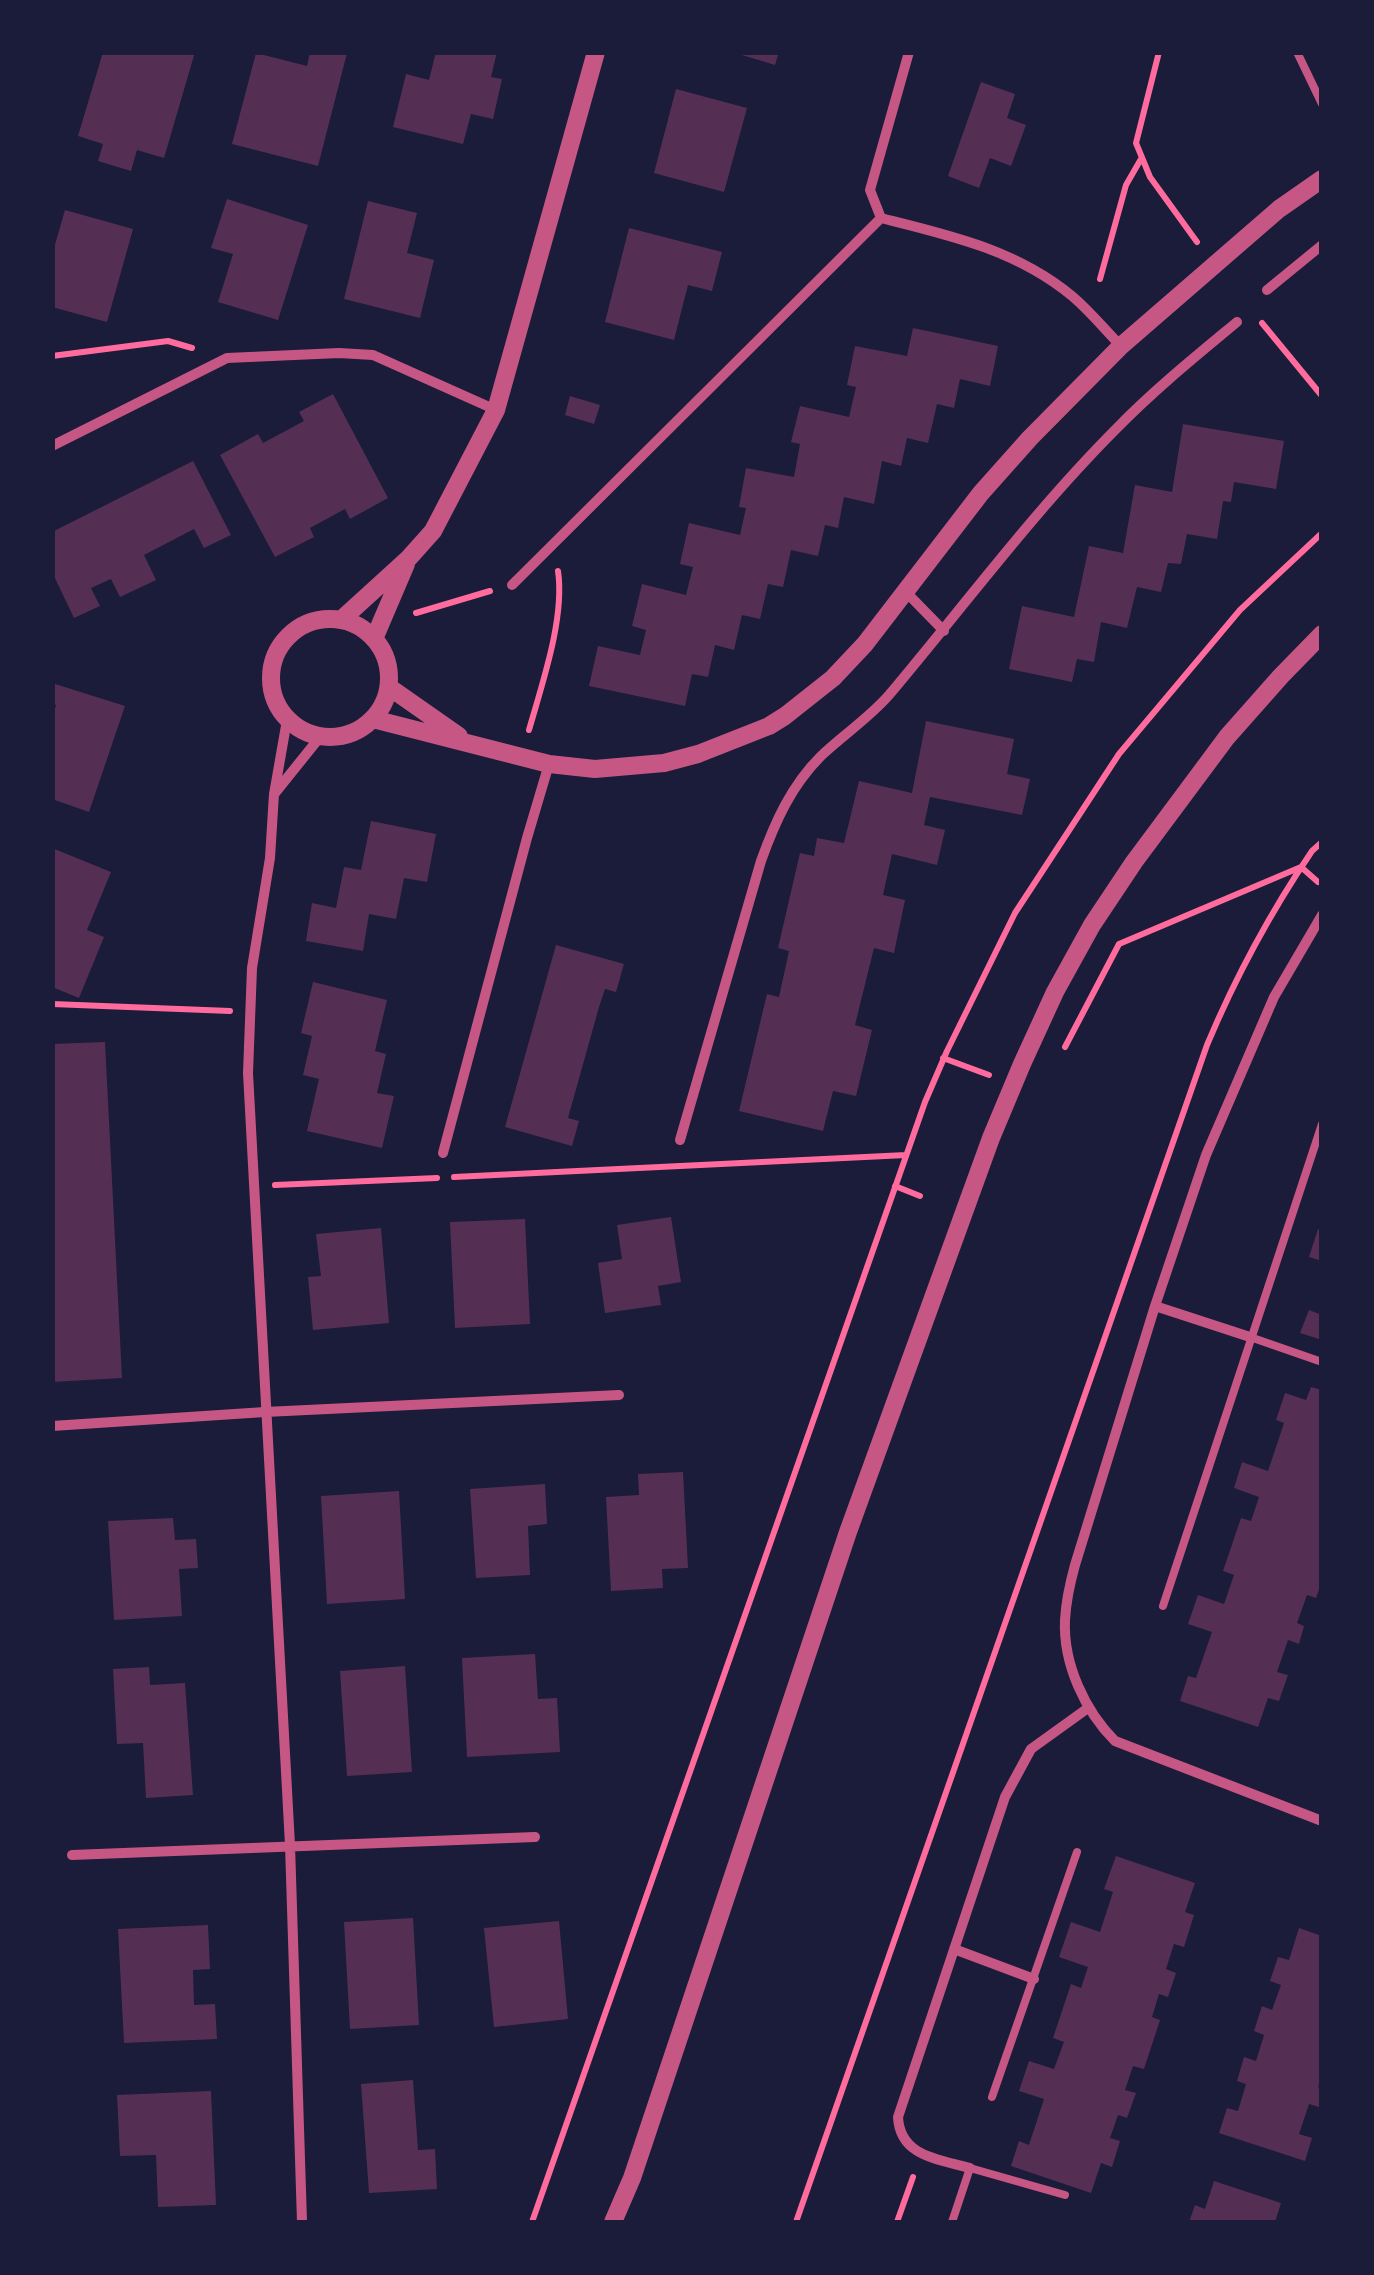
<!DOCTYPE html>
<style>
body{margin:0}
#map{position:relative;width:1374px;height:2275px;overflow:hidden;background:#1b1b3a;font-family:"Nunito Sans",sans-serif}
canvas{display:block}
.frame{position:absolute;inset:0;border:55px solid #1b1b3a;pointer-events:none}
</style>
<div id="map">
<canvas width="1374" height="2275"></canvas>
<div class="frame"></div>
</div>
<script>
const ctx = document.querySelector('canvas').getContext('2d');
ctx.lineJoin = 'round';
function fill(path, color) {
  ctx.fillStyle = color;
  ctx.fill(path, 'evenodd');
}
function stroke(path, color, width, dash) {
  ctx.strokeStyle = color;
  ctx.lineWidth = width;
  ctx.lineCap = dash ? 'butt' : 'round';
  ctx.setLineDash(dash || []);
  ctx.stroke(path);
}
const building = new Path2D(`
 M103,52H195L164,158L137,150L131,171L98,161L103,144L78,136Z
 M310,52L347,53L318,166L232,144L256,53L307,66Z
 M436,52H497L491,77L502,79L493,119L471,114L463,144L393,127L406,74L429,80Z
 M732,52H779L775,65Z
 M981,82L1015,94L1007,118L1026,125L1011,166L990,158L979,188L948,176Z
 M676,89L747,108L724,192L654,173Z
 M227,199L308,225L278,320L218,302L233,254L211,248Z
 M368,201L417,213L407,253L434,260L420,318L344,299Z
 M65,210L133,229L107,322L52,307V255Z
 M629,228L722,252L712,291L688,285L674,340L605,322Z
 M913,328L998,346L990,386L960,379L954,408L937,404L928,443L907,438L901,466L882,461L874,504L844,497L838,528L825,525L818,556L791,550L783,587L768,584L760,619L742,615L734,650L715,645L708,677L692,674L685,706L589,686L598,646L640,655L646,630L632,626L642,584L686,595L693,567L680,564L689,523L740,535L746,508L739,507L746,468L794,477L800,444L791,442L800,406L849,417L856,387L847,385L855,346L907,356Z
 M333,394L388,498L350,519L345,509L310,528L314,537L275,557L220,455L258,434L263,443L304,421L299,412Z
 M570,396L600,405L594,424L565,415Z
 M1183,424L1284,441L1276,489L1234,482L1231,502L1223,501L1217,539L1187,534L1181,564L1168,563L1161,592L1137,587L1127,628L1101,622L1094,662L1077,659L1072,682L1009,669L1022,606L1074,617L1089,546L1123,553L1135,485L1172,492Z
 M193,461L231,535L204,548L194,529L144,555L156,580L120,597L111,579L91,588L100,606L74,618L52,572V532Z
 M52,683L125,706L89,812L52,799V718L56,705L52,703Z
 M926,721L1014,739L1007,774L1030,779L1022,815L930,797L924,825L945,830L937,865L892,854L883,895L905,900L894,953L874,948L855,1025L872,1030L856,1096L833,1091L823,1131L739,1111L767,994L779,997L789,951L778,948L800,853L814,856L817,838L844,843L859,781L912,793Z
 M371,821L436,834L427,882L404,878L396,919L369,914L363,951L306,941L312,903L336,908L344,867L361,870Z
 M52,848L111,872L87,930L104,937L79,998L52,987Z
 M556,945L624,964L616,992L605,989L599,1007L568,1118L579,1121L572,1146L505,1127Z
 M313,982L387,1000L375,1051L386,1054L377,1093L394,1096L382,1148L307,1131L319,1079L303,1075L312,1036L301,1033Z
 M105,1042L122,1378L52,1382V1044Z
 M671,1217L681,1282L658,1286L661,1305L605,1313L598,1263L622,1259L617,1225Z
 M525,1219L530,1324L455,1328L450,1222Z
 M381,1228L389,1323L313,1330L308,1277L321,1276L316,1234Z
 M1318,1229L1322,1230V1261L1309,1257Z
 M1309,1310L1322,1315V1340L1300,1333Z
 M1311,1387L1322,1390V1541L1319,1548L1322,1549V1581L1316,1598L1307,1595L1297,1623L1304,1626L1299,1644L1288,1640L1277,1672L1288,1675L1279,1701L1268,1698L1258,1727L1180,1701L1188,1676L1196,1678L1212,1632L1188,1624L1198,1595L1224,1604L1234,1575L1223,1571L1241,1518L1251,1521L1259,1497L1234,1488L1242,1462L1268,1471L1284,1423L1276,1420L1285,1393L1306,1400Z
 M683,1472L688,1568L662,1569L663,1588L611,1591L606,1497L639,1495L638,1474Z
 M545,1484L547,1524L528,1526L530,1575L476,1578L470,1489Z
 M399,1491L405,1599L327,1604L321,1496Z
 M173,1518L175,1540L196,1539L198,1568L179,1569L182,1616L114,1620L108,1521Z
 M535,1654L538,1699L557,1698L560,1752L467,1757L462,1658Z
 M405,1666L412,1772L347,1776L340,1671Z
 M149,1667L150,1685L185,1683L193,1795L146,1798L143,1743L117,1744L113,1669Z
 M1116,1856L1195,1883L1185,1912L1194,1915L1184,1947L1174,1944L1166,1969L1176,1973L1168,1997L1159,1994L1152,2017L1160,2020L1144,2069L1133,2066L1125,2090L1136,2093L1127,2118L1118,2115L1110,2138L1120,2141L1112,2167L1101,2163L1091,2193L1011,2166L1019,2141L1029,2145L1044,2099L1019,2091L1029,2061L1054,2069L1064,2042L1053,2038L1071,1984L1081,1988L1088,1967L1059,1957L1071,1922L1100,1932L1113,1892L1104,1889Z
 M413,1918L419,2025L350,2029L344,1922Z
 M559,1921L568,2019L494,2027L484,1928Z
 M208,1925L210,1969L193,1970L194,2005L215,2004L217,2039L124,2043L118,1929Z
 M1299,1928L1322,1936V2075L1318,2087L1322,2089V2108L1309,2104L1299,2134L1312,2138L1305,2161L1219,2133L1227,2108L1238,2111L1246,2084L1237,2081L1244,2057L1256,2061L1264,2035L1254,2031L1262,2006L1272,2010L1281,1985L1270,1981L1278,1957L1289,1960Z
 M413,2080L418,2150L435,2149L437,2189L369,2193L361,2084Z
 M211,2091L216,2205L158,2207L156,2155L120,2156L117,2095Z
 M1214,2181L1281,2203L1275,2222H1189L1195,2205L1205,2209Z`);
const path = new Path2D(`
 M1159,52L1136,143L1150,177L1197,242
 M1100,279L1126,185L1141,159
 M1262,323L1322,396
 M52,356L168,341L192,348
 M416,613L490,591
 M529,730C542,684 565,618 558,571
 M52,1004L230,1011
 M1065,1047L1119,944L1301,867L1318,882
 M943,1058L989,1075
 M454,1177L906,1155
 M275,1185L437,1178
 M895,1186L920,1196
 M532,2222L925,1102L947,1051L1015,913L1119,754L1240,610L1322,533
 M796,2222L1207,1045C1236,976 1270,913 1312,851L1322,842
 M897,2222L913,2177`);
const service = new Path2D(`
 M1297,52L1322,104
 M1250,1337L1322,1362
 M1163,1606L1322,1124
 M992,2097L1077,1852
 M952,2222L970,2168L1065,2195`);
const minor = new Path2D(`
 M881,218C949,235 1017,250 1072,296C1090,311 1105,330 1121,346
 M1267,290L1322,245
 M52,446L227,358L339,353L373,355L496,410
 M512,585L881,218L870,190L909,52
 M904,590L944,631
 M287,720L274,794L270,858L252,968L248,1073L290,1845L302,2222
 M275,793L320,737
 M1322,915L1274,997L1206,1155L1155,1306L1075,1565C1070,1583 1066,1601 1065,1620C1063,1664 1085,1711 1115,1741L1322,1821
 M680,1140L761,861C775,822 791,786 821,756C843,735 869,718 889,695C964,606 1034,511 1117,428C1154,390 1196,356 1237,322
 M443,1153L527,838L549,764
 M1155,1306L1250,1337
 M52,1426L265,1412L619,1395
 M72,1855L535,1837
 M954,1949L1034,1979
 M970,2168C939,2159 900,2157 898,2117L1005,1797L1031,1749L1088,1708`);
const tertiary = new Path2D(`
 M271 678a59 59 0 1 1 118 0a59 59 0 1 1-118 0Z
 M341,620L408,559L433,531L496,410L596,52
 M374,639L406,564
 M389,687L459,736
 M373,719L549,764L595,769L664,763L698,754L769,726L785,716L833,678L865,644L981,493L1030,438L1121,346L1279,209L1322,179
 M613,2222L632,2178L848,1532L991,1138L1022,1064L1055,992L1092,925L1134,862L1227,737L1281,676L1322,634`);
fill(building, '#542f53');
stroke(path, '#ff6b9d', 6);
stroke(service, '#c65784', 8);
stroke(minor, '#c65784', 10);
stroke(tertiary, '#c65784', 18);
</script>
